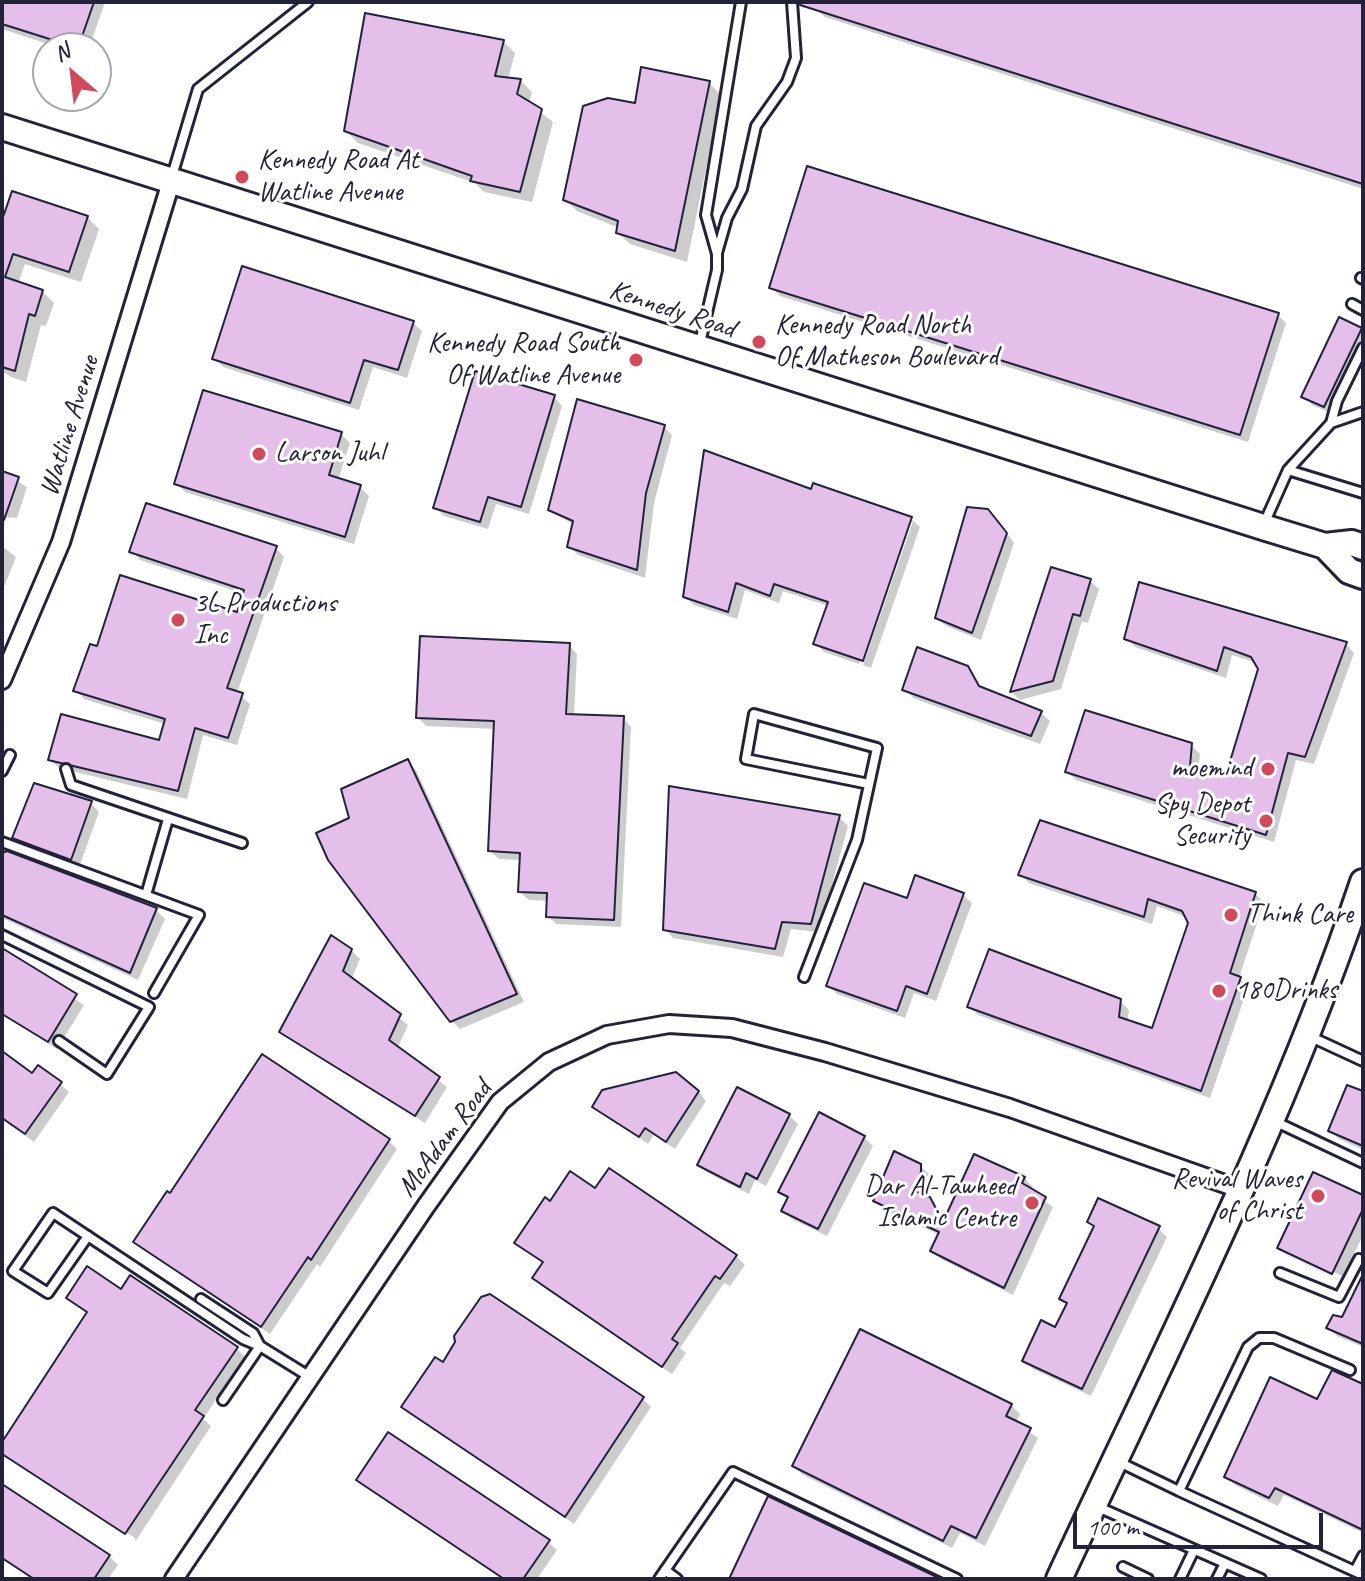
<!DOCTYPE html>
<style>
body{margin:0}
#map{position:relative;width:1365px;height:1581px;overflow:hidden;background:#fff;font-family:Caveat,sans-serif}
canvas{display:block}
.frame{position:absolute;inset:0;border:4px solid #22223b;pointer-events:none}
.north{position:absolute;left:32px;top:32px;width:80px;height:80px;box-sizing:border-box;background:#fff;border:2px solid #a7a7b1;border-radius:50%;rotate:332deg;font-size:22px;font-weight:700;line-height:32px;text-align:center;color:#22223b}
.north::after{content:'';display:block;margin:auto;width:28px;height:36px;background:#d1495b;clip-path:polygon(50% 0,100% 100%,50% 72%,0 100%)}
.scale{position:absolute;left:1073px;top:1513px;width:250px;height:36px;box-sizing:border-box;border:4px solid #22223b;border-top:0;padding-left:10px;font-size:24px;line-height:28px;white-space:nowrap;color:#22223b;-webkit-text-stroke:6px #fff;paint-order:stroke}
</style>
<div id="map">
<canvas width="1365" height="1581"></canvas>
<div class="frame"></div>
<div class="north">N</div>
<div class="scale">100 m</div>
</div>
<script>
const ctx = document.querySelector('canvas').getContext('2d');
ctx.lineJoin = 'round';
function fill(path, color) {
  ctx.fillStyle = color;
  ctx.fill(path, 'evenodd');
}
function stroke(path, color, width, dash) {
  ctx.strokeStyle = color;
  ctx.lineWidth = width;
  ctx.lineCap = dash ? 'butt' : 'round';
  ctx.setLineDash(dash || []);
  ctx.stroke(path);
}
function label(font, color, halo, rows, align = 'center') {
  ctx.font = font + ' Caveat,sans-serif';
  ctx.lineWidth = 6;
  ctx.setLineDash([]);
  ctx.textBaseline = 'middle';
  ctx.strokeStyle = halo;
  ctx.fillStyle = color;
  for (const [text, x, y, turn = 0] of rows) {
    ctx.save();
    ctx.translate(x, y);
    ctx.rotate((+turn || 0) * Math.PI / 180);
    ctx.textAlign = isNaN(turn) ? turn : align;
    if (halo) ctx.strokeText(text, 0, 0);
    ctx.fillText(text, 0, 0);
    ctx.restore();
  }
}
const shadow = new Path2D(`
 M2,2H105L89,48H60L2,29Z
 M819,2H1363V189L825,17L816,9Z
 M503,41L515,53L508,79L521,81L532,92L529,103L553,122L532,202L484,192L475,183L358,143L346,131Z
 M709,83L721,95L687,262L630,244L618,233L619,228L577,211L565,200L637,105Z
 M87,217L99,229L81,282L25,264L18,284L42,291L54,303L46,326L41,325L26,382L11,377L2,371V226Z
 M771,287L1278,315L1286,323L1248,442L780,296Z
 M413,323L422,331L407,378L373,367L359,410L223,367L215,358Z
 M1361,329L1363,351L1333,414L1312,405L1304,396Z
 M554,397L562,406L529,514L496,504L488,529L444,516L435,507Z
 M664,427L672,435L654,503L645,578L578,555L569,546L574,525L550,510Z
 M341,434L350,443L338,480L360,487L369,496L354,544L185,492L176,483Z
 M2,472L27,487L17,518L2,517Z
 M812,491L911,519L920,527L871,668L863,665L913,521H909L859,664L824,652L816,644L828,606L783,591L779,603L745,590L737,619L694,605L685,597Z
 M997,520L1014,543L981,640L946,626L937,617Z
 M2,546L16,557L2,592Z
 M276,548L284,557L237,693L250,704L237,745L203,735L187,799L59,768L50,760L160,743L165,724L84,699L76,690L98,648L238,615L245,594L140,560L132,551Z
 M1052,569L1090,581L1099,589L1088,623L1082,621L1061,689L1020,700L1012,692Z
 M1126,638L1346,644L1354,653L1314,764L1296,760L1274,842L1076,780L1067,772L1191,745L1200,754L1198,772L1214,778L1230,770L1260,669L1257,663L1232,655L1226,678L1135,647Z
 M569,645L577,654L574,716L623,718L631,727L621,927L556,924L548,916L549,901L529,900L520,892L522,860L499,859L490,851L496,729L426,726L418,717Z
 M967,668L983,690L1041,713L1050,721L1040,744L913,698L905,689Z
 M407,762L416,770L524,1002L460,1029L451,1020L351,819Z
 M91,803L99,812L79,867L23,846L15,838Z
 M839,817L848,826L819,932L791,929L783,957L673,938L665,929Z
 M8,854L156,910L165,919L138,980L2,918V855Z
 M1020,874L1255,894L1264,902L1239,978L1248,987L1210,1098L978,1015L970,1007L1120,1001L1129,1010L1127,1022L1153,1030L1190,923L1187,917L1157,906L1152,924L1029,883Z
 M963,895L972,903L936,1001L914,993L905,1018L837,994L828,985L908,901Z
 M351,950L360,959L351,980L408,1025L397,1049L447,1087L425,1123L282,1032Z
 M2,951L84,1005L57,1049L2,1014Z
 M2,1054L33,1075L60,1084L69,1092L34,1142L5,1121L2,1126Z
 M675,1074L693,1085L706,1101L675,1149L654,1135L648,1144L594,1106Z
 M1363,1093V1150L1339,1139L1330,1131Z
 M789,1115L798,1124L766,1186L755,1180L749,1194L708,1173L700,1165Z
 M864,1137L873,1146L827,1236L792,1219L783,1210L789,1199L781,1191Z
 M388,1140L397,1149L320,1267L317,1264L270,1334L135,1242Z
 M919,1165L929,1174V1182L922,1196L938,1208L946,1222L1024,1178L1033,1187L1031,1191L1053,1207L1013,1295L941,1259L933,1250L940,1235L884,1210L876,1201Z
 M596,1191L736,1256L745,1265L730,1286L724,1283L680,1348L686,1353L672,1374L543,1287L534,1278L544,1264L517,1243L551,1203Z
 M1363,1198V1235L1341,1281L1288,1256L1279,1248ZM1287,1250L1342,1276L1340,1280L1287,1255Z
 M1089,1222L1158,1228L1167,1237L1091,1396L1033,1369L1024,1360L1056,1330L1068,1305L1062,1299L1095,1228Z
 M1363,1280V1347L1337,1336L1329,1327L1343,1319Z
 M122,1292L236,1348L245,1357L203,1419L211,1426L135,1542V1538L2,1453V1445L89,1314L69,1298Z
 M443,1365L642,1398L651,1407L574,1524L404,1407Z
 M1363,1387V1533L1284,1495L1278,1506L1235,1485L1226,1476L1318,1402Z
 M1011,1405L1020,1414L1016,1423L1038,1438L985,1546L960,1533L952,1548L803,1475L794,1466Z
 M358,1480L548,1542L557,1550L537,1579H503Z
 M2,1487L109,1556L118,1565L108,1579H32L2,1559Z`);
const building = new Path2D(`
 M2,2H94L78,48L2,24Z
 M800,2H1363V184L800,5Z
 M365,13L504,40L495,76L521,79L517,94L542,109L520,192L470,181L472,176L344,131Z
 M641,67L710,81L675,251L616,233L618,221L563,200L583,106L608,98L635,103Z
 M807,166L1279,313L1240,435L769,288Z
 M12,191L88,216L69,272L13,254L5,277L43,290L35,316L29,314L15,371L2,367V220Z
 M242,266L414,321L398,370L364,360L350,403L212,359Z
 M1339,317L1362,328L1324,407L1301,397Z
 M475,371L555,395L521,507L488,497L480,522L433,508Z
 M203,390L342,432L329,475L361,485L345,537L174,484Z
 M577,399L665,425L646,493L637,570L567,547L573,521L548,510Z
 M704,450L811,489L813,483L912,517L863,661L813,644L828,602L774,584L770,596L736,583L728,612L683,597Z
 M2,471L19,477L4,520H2Z
 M146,503L277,546L227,688L243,693L228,738L195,728L178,791L48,760L61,714L159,740L165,719L73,691L90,644L97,646L120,575L237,612L244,590L129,552Z
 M967,507L988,509L1007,533L972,633L935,618Z
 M1051,567L1091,579L1080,616L1073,614L1053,681L1010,692Z
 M1139,582L1347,642L1305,757L1288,753L1266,835L1065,772L1085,710L1192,743L1190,766L1214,776L1228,768L1258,669L1251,657L1224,647L1217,671L1124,639Z
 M420,636L570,643L566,714L624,716L614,920L546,917L547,893L518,892L520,853L488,851L494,721L416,718Z
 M917,647L968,666L979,686L1042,711L1031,736L902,690Z
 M408,759L517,994L450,1022L328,860L316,833L349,818L341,789Z
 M34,783L92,801L71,860L12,838Z
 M669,786L840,815L811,924L782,922L775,949L663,930Z
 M1040,820L1256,892L1230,973L1241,977L1201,1091L967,1007L989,949L1121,999L1119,1017L1152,1028L1188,923L1182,911L1148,899L1144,917L1018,875Z
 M7,851L157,908L130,973L2,915V853Z
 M915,875L964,893L927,994L906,986L897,1011L826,986L864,883L907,898Z
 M331,935L352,949L343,971L401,1014L389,1040L440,1077L415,1116L279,1032Z
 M2,948L77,994L48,1042L2,1014Z
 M2,1051L32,1073L38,1065L62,1082L25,1134L2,1118Z
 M262,1054L390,1139L311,1260L308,1257L261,1327L133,1242L167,1191L170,1193Z
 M676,1072L699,1091L666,1142L645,1128L639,1137L592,1107L602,1090Z
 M1347,1085L1363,1091V1146L1328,1131Z
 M737,1087L790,1114L757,1179L746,1173L740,1187L697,1165Z
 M819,1112L865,1136L818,1229L781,1211L788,1197L778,1192Z
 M894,1151L921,1164V1172L913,1190L930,1197L943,1222L974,1154L1025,1177L1022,1183L1046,1197L1004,1288L930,1251L939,1232L873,1201Z
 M609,1168L737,1255L720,1279L715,1276L672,1339L678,1343L662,1367L532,1278L543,1262L514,1243L545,1197L550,1201L570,1171L595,1188Z
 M1313,1172L1363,1195V1209L1332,1274L1277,1248Z
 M1098,1198L1160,1226L1082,1389L1022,1361L1041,1320L1055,1327L1067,1303L1059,1299L1094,1226L1087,1222Z
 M87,1266L121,1289L130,1275L238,1347L195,1410L204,1416L125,1534L2,1454V1442L87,1312L66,1298Z
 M1363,1274V1344L1326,1328L1333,1315L1342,1317Z
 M490,1294L644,1397L565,1517L401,1407L435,1357L443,1362L455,1342L454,1336L481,1297Z
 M860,1329L1012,1404L1006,1416L1031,1428L976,1538L951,1526L943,1541L792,1466Z
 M1332,1370L1363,1384V1530L1275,1488L1269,1498L1224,1477L1270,1377L1317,1399Z
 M388,1432L550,1540L523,1579H504L356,1480Z
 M2,1484L110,1555L94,1579H34L2,1558Z
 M768,1496L941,1579H729Z`);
const lane = new Path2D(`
 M172,176L198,89L308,2
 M717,253L727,218L742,189L756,126L787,82L796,58L792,2
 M1361,278L1363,279
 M1352,304L1363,310
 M699,347L717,270V254L706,215L741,2
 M1331,423L1337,401L1363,348
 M1288,470L1363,493
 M1263,526L1288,470L1331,423L1363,412
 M66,769L71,785L242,843
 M2,771L10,755
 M2,842L199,915L154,993
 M146,895L168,819
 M2,935L149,1007L107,1074L59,1041
 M804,977L857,840L877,748L754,714L746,759L869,784
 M1309,1036L1363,1061
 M1272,1120L1363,1163
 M88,1236L48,1293L13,1271L53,1213L243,1339L260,1346
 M1280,1273L1339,1297L1359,1259L1363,1261
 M201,1299L253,1333L260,1346
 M223,1400L260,1346L310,1377
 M1119,1462L1179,1491L1248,1347L1259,1338H1274L1350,1370
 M1179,1491L1363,1575
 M1098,1507L1261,1579
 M1123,1567L1148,1579
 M665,1570L677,1579
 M1355,1571L1363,1556
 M659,1579L733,1472L957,1579
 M1180,1579L1194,1550
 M1217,1579L1225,1563`);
const street = new Path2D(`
 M2,680L61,542L171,182
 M174,1579L426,1206L500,1102L549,1062L607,1035L669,1024L732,1028L825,1052L1010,1108L1242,1190`);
const secondary = new Path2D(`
 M2,127L1263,527L1325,546L1352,543L1363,547
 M1325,546L1349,571L1363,576
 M1059,1579C1166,1349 1282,1123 1363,882`);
const markers = [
 [242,177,8,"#d1495b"],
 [759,342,8,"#d1495b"],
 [636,360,8,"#d1495b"],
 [259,454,8,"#d1495b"],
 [178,620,8,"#d1495b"],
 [1268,769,8,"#d1495b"],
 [1266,821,8,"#d1495b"],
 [1231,915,8,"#d1495b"],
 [1219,991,8,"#d1495b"],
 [1318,1196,8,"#d1495b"],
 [1032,1203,8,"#d1495b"]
];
const poiNames = [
 ["Kennedy Road At",258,161],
 ["Watline Avenue",258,193],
 ["Kennedy Road North",775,326],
 ["Of Matheson Boulevard",775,358],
 ["Kennedy Road South",620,344,"right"],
 ["Of Watline Avenue",620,376,"right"],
 ["Larson Juhl",275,454],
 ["3L Productions",194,604],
 ["Inc",194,636],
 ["moemind",1252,769,"right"],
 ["Spy Depot",1250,805,"right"],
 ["Security",1250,837,"right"],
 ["Think Care",1247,915],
 ["180Drinks",1235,991],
 ["Revival Waves",1302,1180,"right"],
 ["of Christ",1302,1212,"right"],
 ["Dar Al-Tawheed",1016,1187,"right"],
 ["Islamic Centre",1016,1219,"right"]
];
const streetNames = [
 ["Kennedy Road",672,310,18],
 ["Watline Avenue",70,426,-73],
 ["McAdam Road",445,1139,-53]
];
fill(shadow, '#0003');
fill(building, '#e4bfe9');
stroke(building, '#22223b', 2);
stroke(lane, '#22223b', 14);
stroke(street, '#22223b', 22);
stroke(secondary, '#22223b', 30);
stroke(lane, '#fff', 8);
stroke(street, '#fff', 16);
stroke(secondary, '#fff', 24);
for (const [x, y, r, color] of markers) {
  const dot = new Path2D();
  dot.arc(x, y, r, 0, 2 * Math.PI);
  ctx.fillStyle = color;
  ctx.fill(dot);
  stroke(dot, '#fff', 3);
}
label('28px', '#22223b', '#fff', poiNames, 'left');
label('28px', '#22223b', '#fff', streetNames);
</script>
